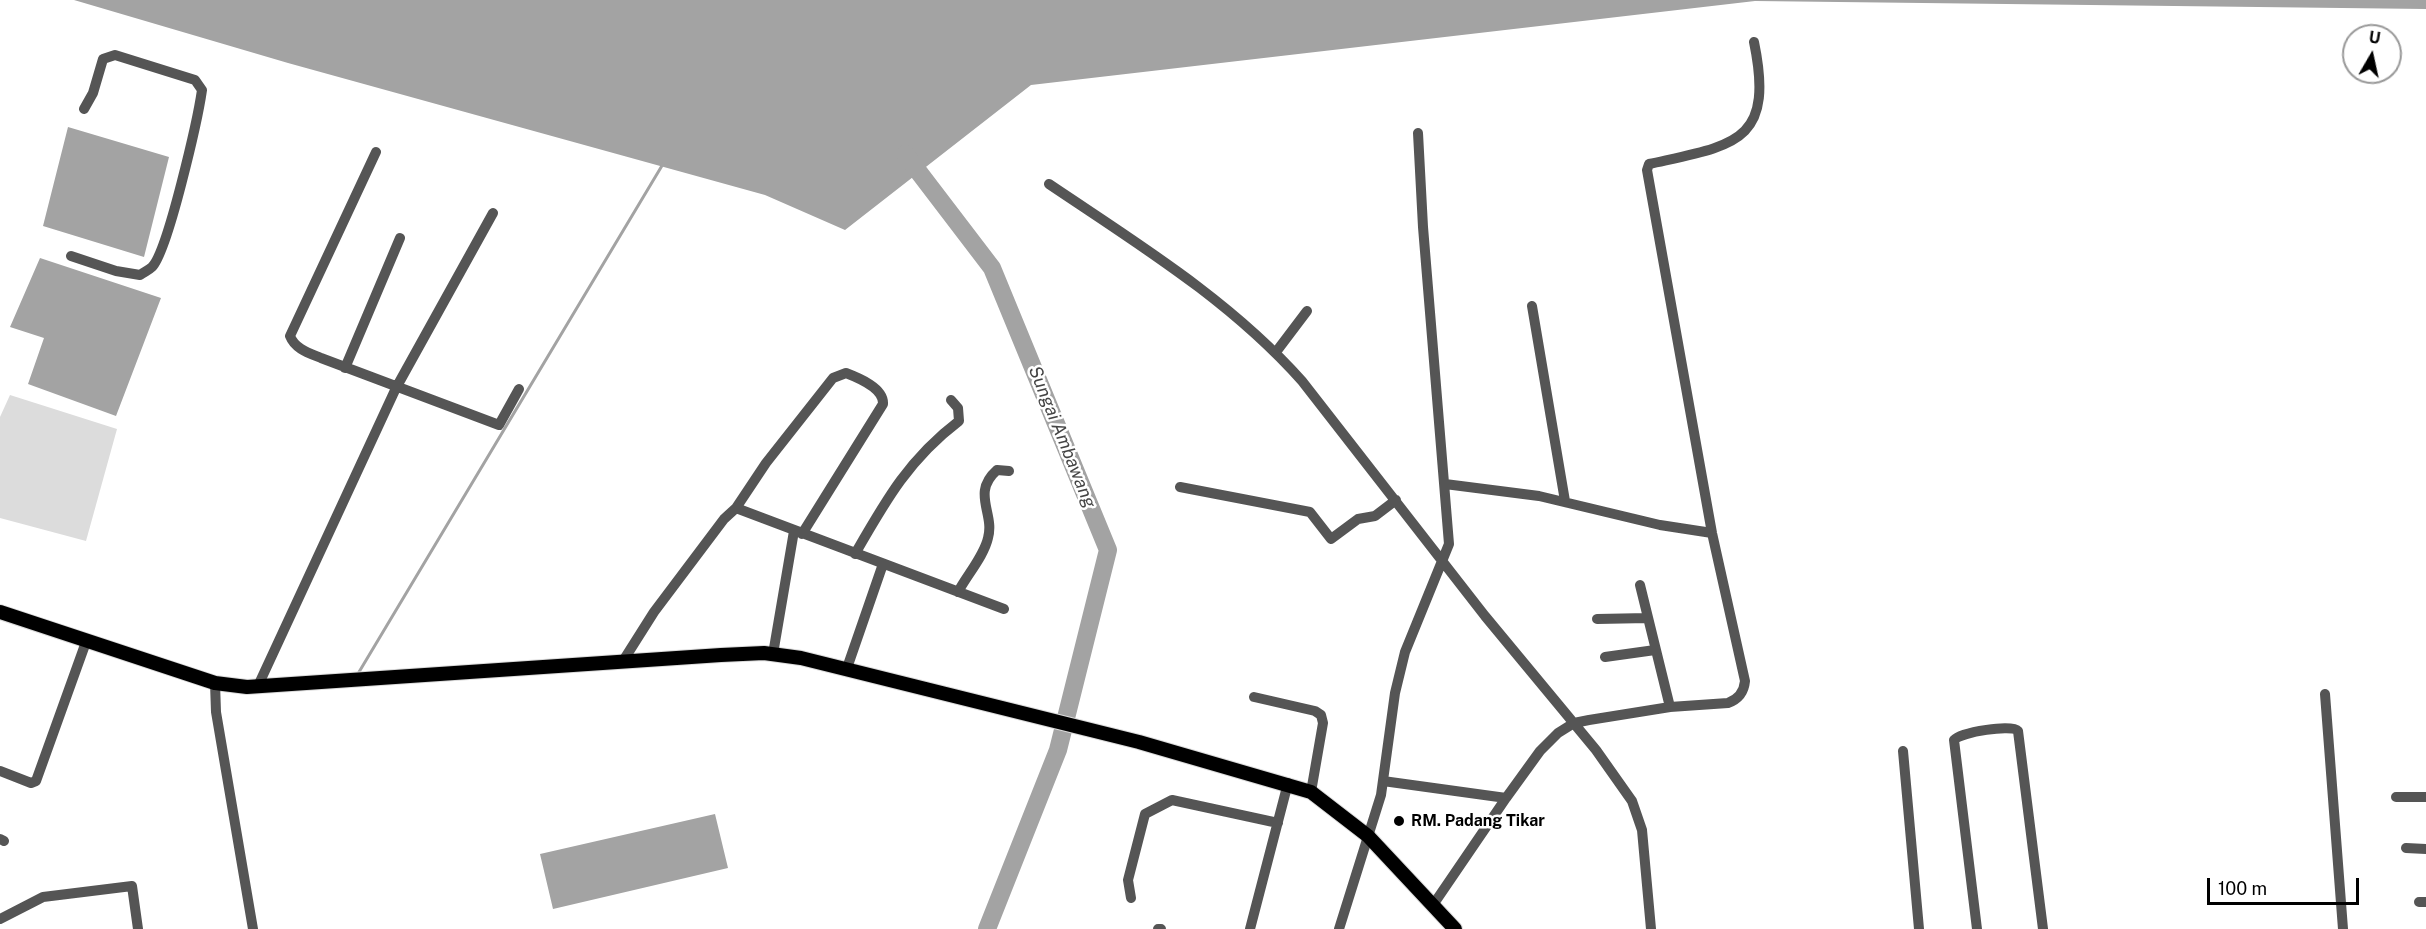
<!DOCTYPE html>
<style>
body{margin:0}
#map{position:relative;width:2426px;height:929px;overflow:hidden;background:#fff;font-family:"Public Sans",sans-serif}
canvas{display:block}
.north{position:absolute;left:2342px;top:24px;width:60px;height:60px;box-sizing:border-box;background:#fff;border:2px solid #999;border-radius:50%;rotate:9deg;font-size:16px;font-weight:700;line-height:24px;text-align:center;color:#000}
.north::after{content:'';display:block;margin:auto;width:21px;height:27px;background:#000;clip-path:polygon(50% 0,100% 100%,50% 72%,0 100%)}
.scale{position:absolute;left:2207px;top:878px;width:152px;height:27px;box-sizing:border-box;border:3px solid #000;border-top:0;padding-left:8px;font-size:18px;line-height:21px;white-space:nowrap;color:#000;-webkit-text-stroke:4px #fff;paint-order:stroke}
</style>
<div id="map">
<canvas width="2426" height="929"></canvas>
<div class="north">U</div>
<div class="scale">100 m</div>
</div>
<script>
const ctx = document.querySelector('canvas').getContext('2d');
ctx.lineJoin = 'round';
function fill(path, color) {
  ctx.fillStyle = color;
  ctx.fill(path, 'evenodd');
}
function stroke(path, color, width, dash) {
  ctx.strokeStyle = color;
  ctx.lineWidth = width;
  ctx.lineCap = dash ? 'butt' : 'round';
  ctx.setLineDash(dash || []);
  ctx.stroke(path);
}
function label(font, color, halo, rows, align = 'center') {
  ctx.font = font + ' "Public Sans",sans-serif';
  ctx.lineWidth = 5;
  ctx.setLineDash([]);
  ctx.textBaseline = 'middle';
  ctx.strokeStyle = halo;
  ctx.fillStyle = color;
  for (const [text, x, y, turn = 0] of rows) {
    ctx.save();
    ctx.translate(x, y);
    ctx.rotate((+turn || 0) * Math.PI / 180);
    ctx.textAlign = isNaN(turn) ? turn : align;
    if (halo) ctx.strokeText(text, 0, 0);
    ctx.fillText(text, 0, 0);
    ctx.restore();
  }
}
const green = new Path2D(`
 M10,395L117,429L86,541L0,518V417Z`);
const water = new Path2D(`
 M74,0H2426V9L1755,1L1031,85L845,230L765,195L288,63Z
 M68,127L169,157L144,257L43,226Z
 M40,258L161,298L116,416L28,384L44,338L10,327Z
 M715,814L728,868L553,909L540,854Z`);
const stream = new Path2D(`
 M359,672L663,164`);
const river = new Path2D(`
 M905,154L992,268L1108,550L1058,750L987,929`);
const minor = new Path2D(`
 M376,152L290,336C295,349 309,353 321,358L499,425L519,389
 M1049,184C1138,244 1230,300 1302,381L1485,616L1596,750L1632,801L1642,830L1651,929
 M71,256L116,271L140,275C144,272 149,270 152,267C168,251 198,118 202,90L195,80L115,55L103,59L93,93L84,109
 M1532,306L1565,501
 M1276,352L1307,311
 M345,368L400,238
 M1445,484L1539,496L1660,525L1712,533
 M1180,487L1310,512L1331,539L1358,519L1375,516L1396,500
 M736,508L766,463L833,378L846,373C859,378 884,388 883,404L802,534
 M855,554C886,500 909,459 959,421L958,408L951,400
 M1640,585L1670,707
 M958,592C967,575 984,556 988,538C995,513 971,493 997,470L1009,471
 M1597,619L1648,618
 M773,654L794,531
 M1605,657L1655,650
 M623,661L654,612L724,519L736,508L1004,609
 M847,668L883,564
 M215,683L216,712L253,929
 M257,688L396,388L493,213
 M2325,694L2343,929
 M1254,697L1315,711L1321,715L1323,723L1311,792
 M1903,751L1919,929
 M0,771L31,783L36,781L86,642
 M1383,781L1506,798
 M2396,797H2426
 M0,839L4,841
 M2406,848L2426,849
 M1131,898L1128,880L1145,814L1172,800L1278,823
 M2419,902H2426
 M1433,905L1506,798L1540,751L1558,733L1574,723L1589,720L1670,707L1728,703C1739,699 1744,692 1745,681L1712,533L1647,170L1649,164C1734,145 1775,144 1754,42
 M0,919L43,897L132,886L138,929
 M1158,929H1161
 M1250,929L1288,783
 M1339,929L1381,795L1395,693L1405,652L1449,544L1423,227L1418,133
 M1977,929L1954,740C1961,732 2012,724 2018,731L2043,929`);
const major = new Path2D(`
 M0,612L215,683L247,687L721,655L764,653L801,658L1139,742L1311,792L1368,836L1455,929`);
const markers = [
 [1399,821,6,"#000"]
];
const poiNames = [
 ["RM. Padang Tikar",1411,821]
];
const waterNames = [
 ["Sungai Ambawang",1062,437,68]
];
fill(green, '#dcdcdc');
fill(water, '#a3a3a3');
stroke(stream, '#a3a3a3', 3);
stroke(river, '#a3a3a3', 18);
stroke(major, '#dbdbdb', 16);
stroke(minor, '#555', 10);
stroke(major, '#000', 14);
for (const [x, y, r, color] of markers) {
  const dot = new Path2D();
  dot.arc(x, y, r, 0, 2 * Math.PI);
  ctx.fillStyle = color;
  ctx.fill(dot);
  stroke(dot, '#fff', 2);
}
label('bold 16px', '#000', '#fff', poiNames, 'left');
label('italic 18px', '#444', '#fff', waterNames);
</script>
